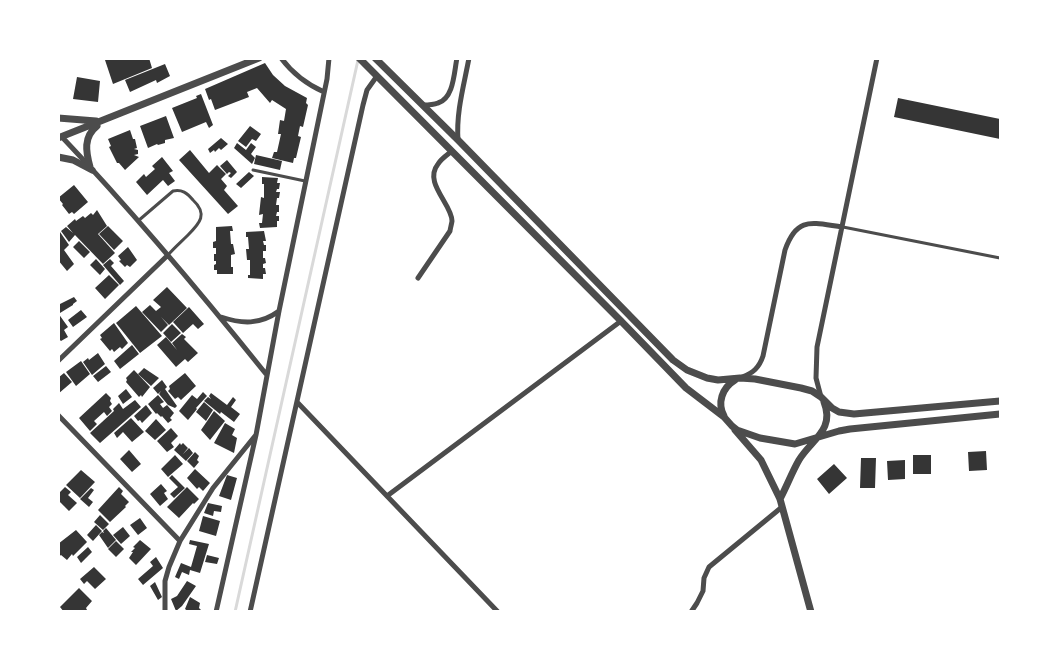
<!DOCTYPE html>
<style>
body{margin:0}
#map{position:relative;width:1059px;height:670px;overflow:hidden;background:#fff;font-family:"DejaVu Sans",sans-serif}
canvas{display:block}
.frame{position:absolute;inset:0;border:60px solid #fff;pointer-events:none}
</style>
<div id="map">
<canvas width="1059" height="670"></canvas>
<div class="frame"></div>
</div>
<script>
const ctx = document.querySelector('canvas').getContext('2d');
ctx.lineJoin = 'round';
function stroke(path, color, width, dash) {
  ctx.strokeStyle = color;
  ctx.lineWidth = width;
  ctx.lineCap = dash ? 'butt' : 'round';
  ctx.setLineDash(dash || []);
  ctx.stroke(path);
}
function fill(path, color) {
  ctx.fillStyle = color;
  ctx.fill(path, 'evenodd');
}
const stream = new Path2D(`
 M235,612L358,60`);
const building = new Path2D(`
 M110,58H149L152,68L113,84L105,60Z
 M265,63L273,75L285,86L307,98L306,103L308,105L303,127L300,126L298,136L301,137L296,158H294L293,163L272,158L274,152H277L281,134H278L280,120L284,121L286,109L272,100L270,103L257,88L247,92L249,97L215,110L211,99L209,100L205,89Z
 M165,64L170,76L157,83L156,80L130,92L125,80Z
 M77,77L100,81L98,102L73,99Z
 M201,94L213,125L209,128L206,122L182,132L172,108L197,98L196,96Z
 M898,98L1000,119V139L894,117Z
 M166,116L174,138L165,140V143L158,145L157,144L148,148L140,126Z
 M250,126L261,134L256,141L252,139L246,147L238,141Z
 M130,130L133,139H135L137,148L134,149L138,150V154L134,155L139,157L125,170L119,163H117L109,147L111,146L108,139Z
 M221,138L228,144L221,150L219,148L215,152L214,150L210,153L208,149Z
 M237,143L246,150L251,143L256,147L251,154L255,158L252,164L234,148Z
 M190,150L209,173L217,165L226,174L221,179L227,186L224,190L238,206L228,214L179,160Z
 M256,155L282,161L280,170L254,164Z
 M162,157L173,171L169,173L175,181L168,186L163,180L147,195L136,182L144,174L146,177L155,169L152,166Z
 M227,160L237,172L231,178L228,176L231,173L229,172L227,174L220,166Z
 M249,172L254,176L241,188L236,184Z
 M262,177L278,178L277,183H280L279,189H277L276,192H280L279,198H277L276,205H279V212H277L276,216H279V221H277V227L260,228L259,223H262L263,214L259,215L261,197L264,198V184H262Z
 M74,185L88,202L74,214L72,212L69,214L62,205L63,204L58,198Z
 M97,210L107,226L98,234L115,253L103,264L75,235L69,242L61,231L66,227L73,233L67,226L75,219L76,221L83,216L85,218L91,213L93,215Z
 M108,226L123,241L114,250L99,234Z
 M232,226L233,231H230L231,244H233L235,254L231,255V267H233V274H217V270H214V265L216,264V261H214V254H216V248H213V242L216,241V227Z
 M264,231L266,241H263L264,245H266V251H263V258H265L266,263L263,264V268H265L266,274H263V279L248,278V275H250V260H247L246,249H249L248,237H246V232Z
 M60,232L69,245L64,250L74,264L67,271L58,260V233Z
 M79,241L90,252L84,258L73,247Z
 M128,247L137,260L130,267L127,265L125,267L119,261L121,260L118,256Z
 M96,259L105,269L100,275L90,265Z
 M110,259L114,263L111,266L124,281L120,285L103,265Z
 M109,275L119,285L105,299L95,288Z
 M167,287L187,308L169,325L161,317L168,325L161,332L142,312L150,305L156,311L161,307L153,300Z
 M74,297L77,301L73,304V305L60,313L58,309V305Z
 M136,306L162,336L140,353L116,323Z
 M189,307L204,324L198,329L193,324L183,333L173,322Z
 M81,310L87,317L73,327L68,320Z
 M58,313L68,327L64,330L68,337L61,341L58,338Z
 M114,323L128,343L122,349L120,347L114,352L112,349L110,351L100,339L102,338L100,335Z
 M172,324L181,333L171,342L163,333Z
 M182,334L186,337L184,339L198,353L188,362L185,359L176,367L157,345L166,337L177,350L172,343Z
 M132,345L139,354L120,369L114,361Z
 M98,353L105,364L92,375L83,362L88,358L89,360Z
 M81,361L90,374L76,386L66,372Z
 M106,366L111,372L98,382L93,376Z
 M144,368L159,378L151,386L138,374Z
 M134,370L150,387L142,397L141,395L139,397L126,382L127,380L126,378Z
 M64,373L72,382L58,394V378Z
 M185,373L196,386L181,400L178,397L175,399L168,391L170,389L169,386Z
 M162,380L167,387L165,389L177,406L175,408L168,405L159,394L161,391L158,394L153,388Z
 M126,389L132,397L123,404L118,396Z
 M203,392L207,396L196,408L197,409L188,420L179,411L192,395L197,399Z
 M106,393L111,398L110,401L112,404L109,407L112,411L107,416L104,412L94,421L97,424L90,431L79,418Z
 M211,393L227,405L233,397L236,400L231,407L240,414L234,422L221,412L220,414L204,401L208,397L211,399L209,396Z
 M158,395L164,402L160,404L163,408L167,405L174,413L170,418L172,420L168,423L162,416L161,417L157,413L156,414L148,404Z
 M135,400L141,407L100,443L90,433L114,411L113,409L119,403L123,409Z
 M204,402L213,410L206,421L196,412Z
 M146,405L152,413L142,423L140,420L138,421L134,416Z
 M214,411L225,421L210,440L201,430Z
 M131,418L144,432L132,442L123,432L117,438L114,433Z
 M156,419L166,430L155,440L145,431Z
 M225,423L235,429L232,435L237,438L234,453L214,443Z
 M171,428L178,436L171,443L174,447L167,452L157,441Z
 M180,443L181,445L183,443L188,448L183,454L189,448L193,453L186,461L174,450Z
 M129,450L141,464L132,472L120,459Z
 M986,451L987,470L969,471L968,452Z
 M195,452L199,456L197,460L199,462L194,468L187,461Z
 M175,455L183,464L168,477L161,469Z
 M913,455H931V474H913Z
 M861,458H876L875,488H860Z
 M905,460V479L888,480L887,461Z
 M834,464L847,478L829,494L817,479Z
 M195,469L210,483L203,491L199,487L197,489L187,478Z
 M81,470L95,482L80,498L66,485Z
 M172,475L185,488L174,498L170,494L178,487L169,478Z
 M227,475L237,478L231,500L219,496Z
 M161,484L167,491L164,493L168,499L160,506L150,494Z
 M65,487L71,492L68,495L77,503L69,511L58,500V494Z
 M119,487L123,491L121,494L129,502L125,506L126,507L110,522L98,510Z
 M187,487L199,499L194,504L193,503L179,518L167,507Z
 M91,488L94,490L88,498L93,502L89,507L80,499Z
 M208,503L222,506L221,512L214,511L213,516L204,513Z
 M100,515L109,524L103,530L94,522Z
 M203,516L220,521L216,536L199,531Z
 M140,518L147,528L138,535L130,525Z
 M96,525L102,531L93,541L87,535Z
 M123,527L130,536L121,544L113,535Z
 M106,528L116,540L108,548L99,535L102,532L104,533L103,531Z
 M76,530L87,542L73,556L72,554L67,560L61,555L58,557V544Z
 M140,540L151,549L136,565L129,558L133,552H131L135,548L133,547Z
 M190,540L209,544L200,573L190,570L189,575L182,572L179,579L175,577L181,563L191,567L197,546L189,544Z
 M116,541L124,549L116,557L108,549Z
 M88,547L92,552L81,563L77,557Z
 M207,555L219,558L217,564L205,562Z
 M156,557L163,568L143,585L138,579L153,566L150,562Z
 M94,567L106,579L95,589L87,581L84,584L80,579Z
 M187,581L196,586L182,606L176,611L171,599L177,596Z
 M155,582L162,597L158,600L150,586Z
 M79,588L92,601L86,608L87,610L85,612H64L60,607Z
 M190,597L200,603L199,608L201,610L200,612H189L185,609Z`);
const service = new Path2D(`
 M253,170L305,181
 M138,221L173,191C182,189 187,193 193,200C208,214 200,223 188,235C181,242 174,248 168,255
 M843,227L1000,258`);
const minor = new Path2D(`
 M281,58C293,74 306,84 324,92
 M423,105C427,105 433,105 438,103C454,98 454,72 457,58
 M62,137C134,213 201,293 266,374
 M458,140C456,112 464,85 469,58
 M418,278L450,231C450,230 452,222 452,221C452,204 423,183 438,164C441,159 447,155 452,151
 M221,317C242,324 260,325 279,311
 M58,361L168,255
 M742,377C753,373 759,368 763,356L785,250C797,216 812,223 842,227
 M821,397L816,378L817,347L877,58
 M297,402L498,612
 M58,415L180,541
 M387,496L621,321
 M165,612V581L169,567L180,541L213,488L255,436
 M216,612L256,435L279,311L327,79L329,58
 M250,612L363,105L367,90L377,76
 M691,612L697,603L703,591L704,578L709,567L782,507`);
const tertiary = new Path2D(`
 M359,58L621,321L686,388L724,417L732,426L737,430L760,438L795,444L839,431L850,429L1000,414
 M375,58L458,140L673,360L687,370L707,378L718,380L740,378L755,379L801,388L812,391L821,397L832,408L839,412L854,414L1000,401
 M58,118L96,121
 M58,138L259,58
 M58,157L73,160L92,170
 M90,167C86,152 83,137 97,126
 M724,416C717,403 722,388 735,380
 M735,430L761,460L780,499L811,612
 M780,499C787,486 792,472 799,460C812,439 835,430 824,402`);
stroke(stream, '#d9d9d9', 3);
fill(building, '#353535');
stroke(service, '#4c4c4c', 3);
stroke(minor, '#4c4c4c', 5);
stroke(tertiary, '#4c4c4c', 7);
</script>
